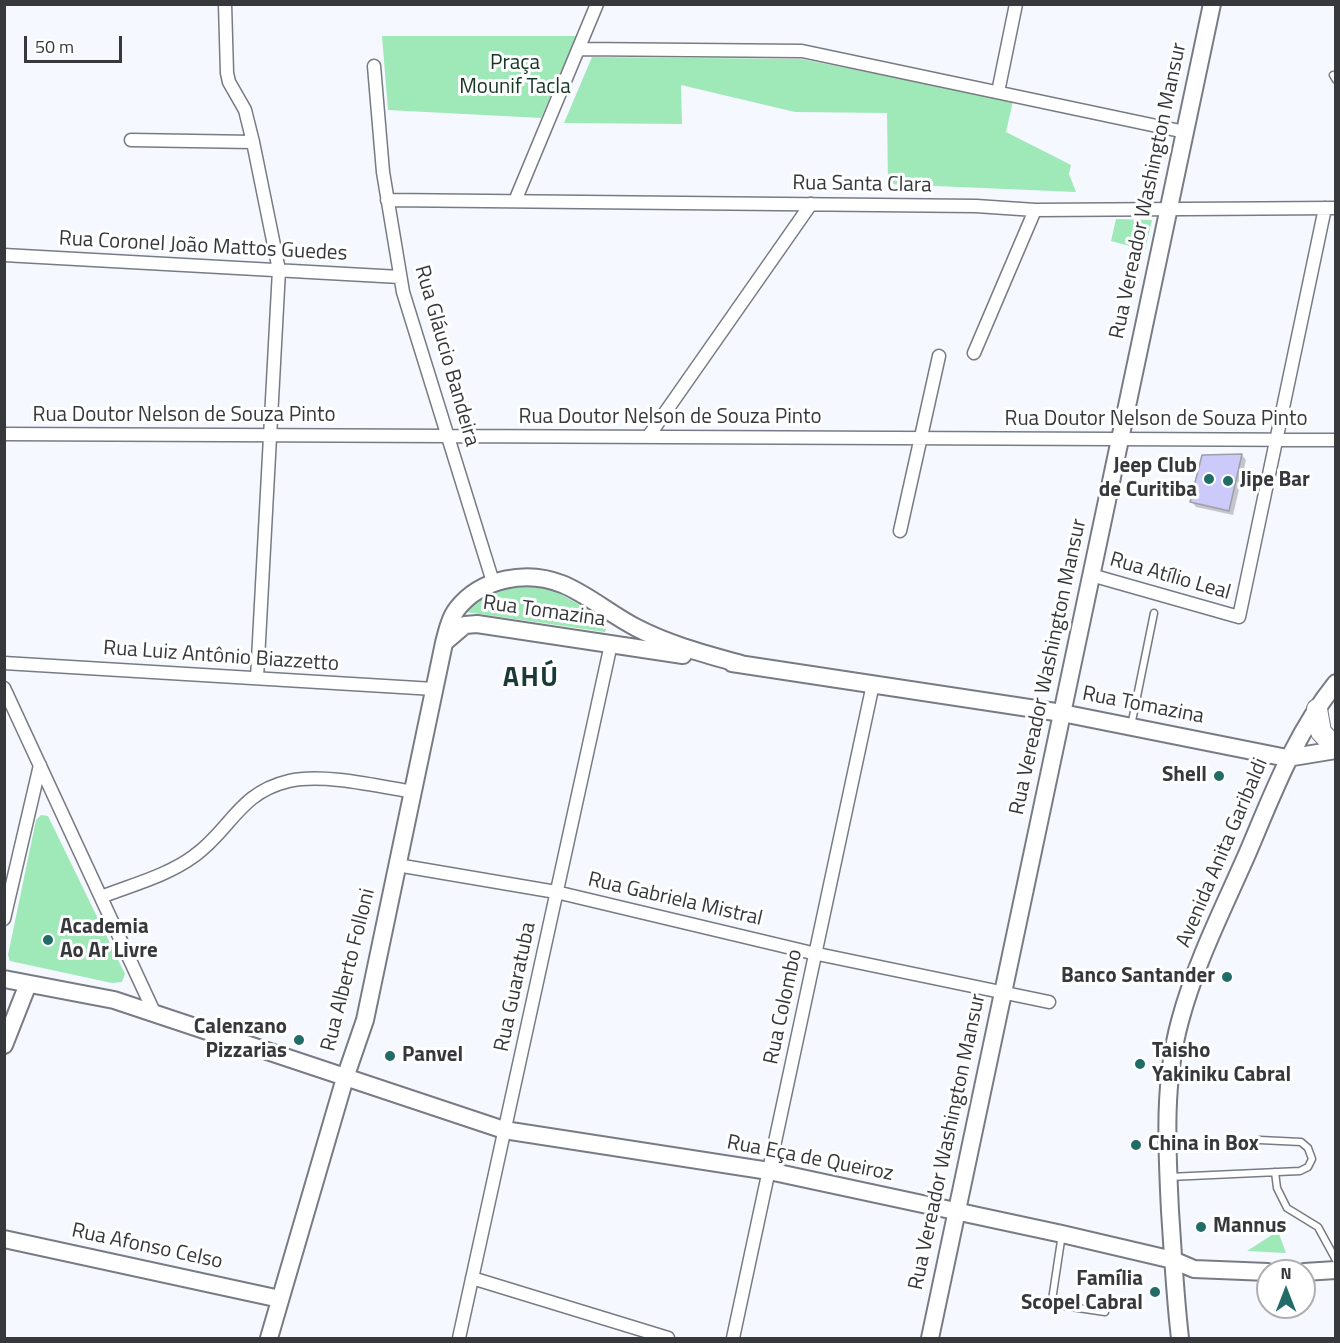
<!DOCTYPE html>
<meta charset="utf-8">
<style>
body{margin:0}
#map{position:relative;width:1340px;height:1343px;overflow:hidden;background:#f5f8ff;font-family:"Titillium Web",sans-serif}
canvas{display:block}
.frame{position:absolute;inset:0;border:6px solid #37383b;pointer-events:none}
.north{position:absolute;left:1256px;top:1259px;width:60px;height:60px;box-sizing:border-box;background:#fff;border:2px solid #afafb1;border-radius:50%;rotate:0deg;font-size:16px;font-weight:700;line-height:24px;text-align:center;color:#37383b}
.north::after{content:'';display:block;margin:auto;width:21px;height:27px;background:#216c67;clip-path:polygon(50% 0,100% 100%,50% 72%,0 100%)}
.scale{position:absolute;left:24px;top:36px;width:98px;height:27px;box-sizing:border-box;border:3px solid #37383b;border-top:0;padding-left:8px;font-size:18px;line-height:21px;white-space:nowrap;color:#37383b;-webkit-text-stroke:4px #fff;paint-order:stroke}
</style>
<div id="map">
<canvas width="1340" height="1343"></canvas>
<div class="frame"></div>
<div class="north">N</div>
<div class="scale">50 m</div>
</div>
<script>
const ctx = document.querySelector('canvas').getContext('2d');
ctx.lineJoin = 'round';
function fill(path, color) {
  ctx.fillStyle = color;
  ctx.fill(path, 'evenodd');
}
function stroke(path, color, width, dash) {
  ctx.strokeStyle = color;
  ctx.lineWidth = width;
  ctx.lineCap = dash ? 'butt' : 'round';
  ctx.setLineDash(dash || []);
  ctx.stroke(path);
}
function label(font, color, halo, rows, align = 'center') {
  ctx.font = font + ' "Titillium Web",sans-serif';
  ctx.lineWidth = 6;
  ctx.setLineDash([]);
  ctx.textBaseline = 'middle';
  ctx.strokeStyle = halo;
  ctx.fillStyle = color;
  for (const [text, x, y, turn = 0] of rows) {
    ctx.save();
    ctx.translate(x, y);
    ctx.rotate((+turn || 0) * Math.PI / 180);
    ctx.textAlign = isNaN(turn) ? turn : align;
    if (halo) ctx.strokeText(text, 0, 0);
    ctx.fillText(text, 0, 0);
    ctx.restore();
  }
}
const green = new Path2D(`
 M382,36H576L541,118L388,110Z
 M592,57L801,59L1013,101L1006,132L1071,165L1069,174L1076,192L888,184L887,113L795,112L681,85L682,124L564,123Z
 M1116,219L1152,220L1145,250L1111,241Z
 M502,586H545L608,620L605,632L466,612L485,593Z
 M41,815L48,816L125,974L122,982L112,983L10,961L8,955L36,820Z
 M1278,1231L1286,1253L1247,1251Z`);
const shadow = new Path2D(`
 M1242,455L1246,460L1233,515L1196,507L1192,502Z`);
const building = new Path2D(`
 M1242,454L1229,511L1190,502L1202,455Z`);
const lane = new Path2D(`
 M1333,75L1336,80
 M1131,726L1154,613
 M1275,1172L1277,1188L1287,1208L1318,1227L1336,1260
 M1169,1177L1300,1171L1308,1167L1312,1159L1308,1148L1301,1142L1260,1140
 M1062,1234L1052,1300L1058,1305L1105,1312`);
const street = new Path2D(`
 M225,4L227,73L229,82L245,110L253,142L279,270L257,678
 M578,49L802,51L1185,132
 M374,66L383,172L403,292L493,582
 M998,92L1016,4
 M131,140L253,142
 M387,200L976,206L1035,210L1336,208
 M515,201L597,4
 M4,255L400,277
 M974,353L1035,210
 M4,434L1336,440
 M648,437L811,204
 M900,531L939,356
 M1091,575L1239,617L1325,208
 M4,663L434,689
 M4,688L154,1012
 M397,865L556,892L808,952L1049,1002
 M101,897C131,885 167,876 194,856C231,830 238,793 289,781C323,773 378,786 413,792
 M4,919L40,765
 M472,1278L668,1338
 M459,1338L611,644
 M733,1338L873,684`);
const secondary = new Path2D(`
 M445,642L465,625L477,624L683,655
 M732,663L1062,713L1287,758L1336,750
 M4,979L114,1000L504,1130L769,1171L1062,1234L1173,1260L1194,1269L1268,1272
 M4,1045L28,984
 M4,1239L280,1299
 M1304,1272L1336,1270
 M269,1338L345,1078L365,1020L444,643C447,631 450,618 457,609C481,578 527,570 562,584C589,595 611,615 637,628C670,645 705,654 741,664
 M930,1338L1212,4
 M1180,1338C1175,1296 1173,1254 1170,1211C1167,1148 1163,1083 1180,1021C1195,964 1224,907 1248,852C1273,793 1295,734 1336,683`);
const primary = new Path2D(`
 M1317,709L1321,732L1336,748`);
const markers = [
 [1209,479,6,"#216c67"],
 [1228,481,6,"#216c67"],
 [1219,776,6,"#216c67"],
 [48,940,6,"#216c67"],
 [1227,977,6,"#216c67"],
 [299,1040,6,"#216c67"],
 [390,1056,6,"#216c67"],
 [1140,1064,6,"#216c67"],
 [1136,1145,6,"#216c67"],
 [1201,1227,6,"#216c67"],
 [1155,1292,6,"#216c67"]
];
const parkNames = [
 ["Praça",515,64],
 ["Mounif Tacla",515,88]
];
const streetNames = [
 ["Rua Santa Clara",862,185,1],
 ["Rua Vereador Washington Mansur",1149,191,-78],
 ["Rua Coronel João Mattos Guedes",203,247,3],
 ["Rua Gláucio Bandeira",446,356,74],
 ["Rua Doutor Nelson de Souza Pinto",184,416],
 ["Rua Doutor Nelson de Souza Pinto",670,418],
 ["Rua Doutor Nelson de Souza Pinto",1156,420],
 ["Rua Atílio Leal",1170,577,16],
 ["Rua Tomazina",544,612,8],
 ["Rua Luiz Antônio Biazzetto",221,657,4],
 ["Rua Vereador Washington Mansur",1049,667,-78],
 ["Rua Tomazina",1143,706,11],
 ["Avenida Anita Garibaldi",1223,853,-67],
 ["Rua Gabriela Mistral",675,900,13],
 ["Rua Alberto Folloni",349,970,-76],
 ["Rua Guaratuba",516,987,-78],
 ["Rua Colombo",784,1007,-78],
 ["Rua Vereador Washington Mansur",948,1142,-78],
 ["Rua Eça de Queiroz",810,1159,11],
 ["Rua Afonso Celso",147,1247,12]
];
const poiNames = [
 ["Jeep Club",1197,467,"right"],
 ["de Curitiba",1197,491,"right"],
 ["Jipe Bar",1240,481],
 ["Shell",1207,776,"right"],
 ["Academia",60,928],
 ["Ao Ar Livre",60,952],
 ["Banco Santander",1215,977,"right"],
 ["Calenzano",287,1028,"right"],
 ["Pizzarias",287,1052,"right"],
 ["Taisho",1152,1052],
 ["Yakiniku Cabral",1152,1076],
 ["Panvel",402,1056],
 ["China in Box",1148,1145],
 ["Mannus",1213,1227],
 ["Família",1143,1280,"right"],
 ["Scopel Cabral",1143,1304,"right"]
];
const districtNames = [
 ["AHÚ",531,679]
];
fill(green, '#9fe9b8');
fill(shadow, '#0003');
fill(building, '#cccafa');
stroke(building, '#9f9fa7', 1.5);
stroke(lane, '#787b83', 9);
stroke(street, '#787b83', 15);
stroke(secondary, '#787b83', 20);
stroke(primary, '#787b83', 22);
stroke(lane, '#fff', 6);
stroke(street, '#fff', 12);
stroke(secondary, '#fff', 16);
stroke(primary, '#fff', 20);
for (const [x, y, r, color] of markers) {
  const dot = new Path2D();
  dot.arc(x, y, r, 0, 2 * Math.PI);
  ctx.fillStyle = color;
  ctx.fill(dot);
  stroke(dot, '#fff', 2);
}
label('21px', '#143822', '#fff', parkNames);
label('21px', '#37383b', '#fff', streetNames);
label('bold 21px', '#37383b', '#fff', poiNames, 'left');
ctx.letterSpacing = '1.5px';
label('bold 27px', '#183a38', '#fff', districtNames);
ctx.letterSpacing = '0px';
</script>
